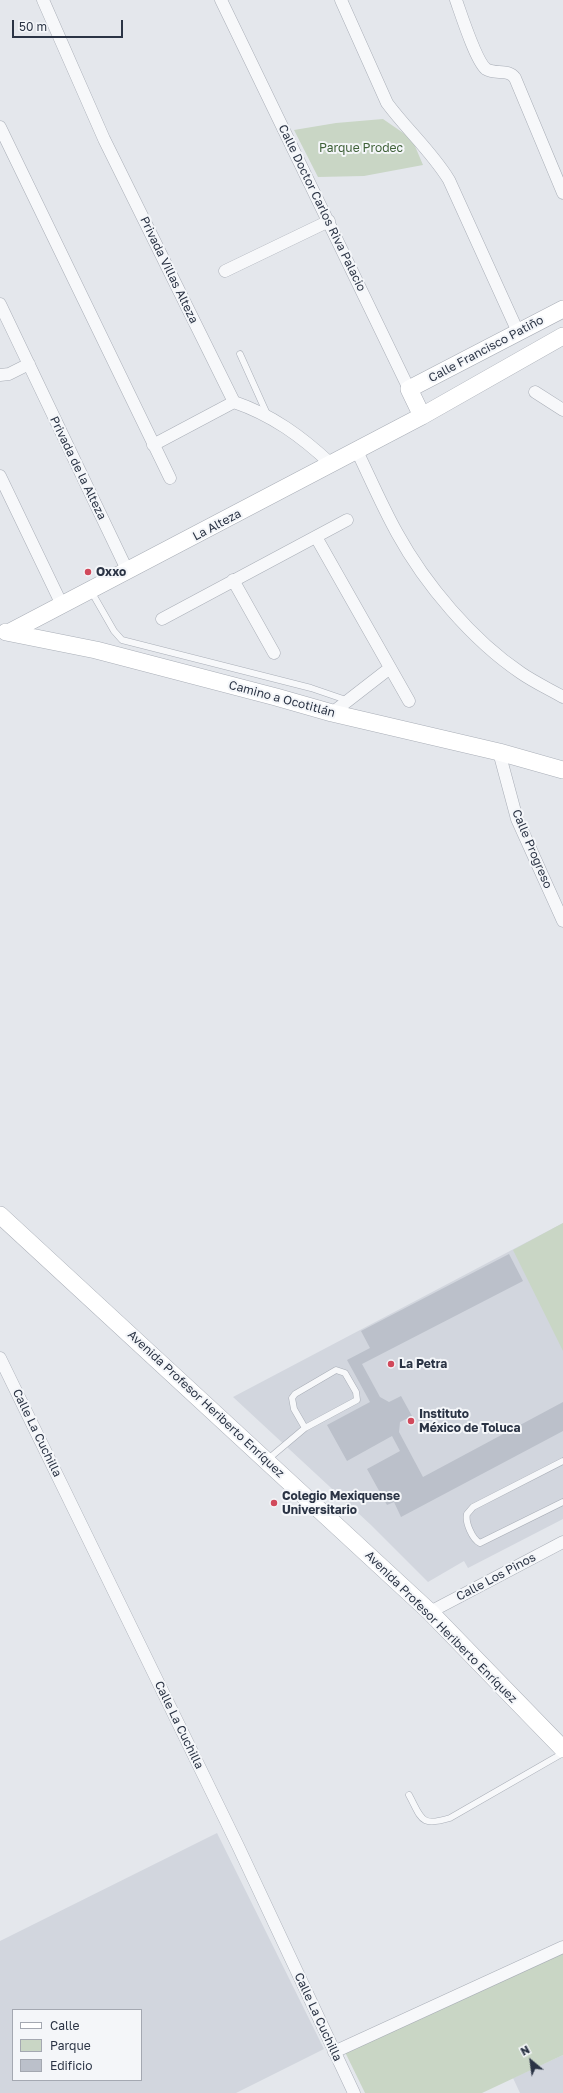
<!DOCTYPE html>
<meta charset="utf-8">
<style>
body{margin:0}
#map{position:relative;width:563px;height:2093px;overflow:hidden;background:#e4e7ec;font-family:"Golos Text",sans-serif}
canvas{display:block}
.legend{position:absolute;left:12px;top:2009px;width:130px;height:72px;box-sizing:border-box;background:#f4f6f9;border:1px solid #a4a8b1;margin:0;padding:5px 7px;list-style:none;font-size:12px;color:#2b3445}
.legend li{display:flex;align-items:center;gap:8px;height:20px}
.legend b{width:20px;border:1px solid #a4a8b1}
.north{position:absolute;left:511px;top:2041px;width:40px;height:40px;-webkit-text-stroke:3px #f4f6f9;paint-order:stroke;rotate:331deg;font-size:11px;font-weight:700;line-height:16px;text-align:center;color:#2b3445}
.north::after{content:'';display:block;margin:auto;width:14px;height:18px;background:#2b3445;clip-path:polygon(50% 0,100% 100%,50% 72%,0 100%)}
.scale{position:absolute;left:12px;top:20px;width:111px;height:18px;box-sizing:border-box;border:2px solid #2b3445;border-top:0;padding-left:5px;font-size:12px;line-height:14px;white-space:nowrap;color:#2b3445;-webkit-text-stroke:3px #f4f6f9;paint-order:stroke}
</style>
<div id="map">
<canvas width="563" height="2093"></canvas>
<ul class="legend">
<li><b style="height:5px;background:#fff"></b>Calle</li>
<li><b style="height:11px;background:#c9d6c5"></b>Parque</li>
<li><b style="height:11px;background:#bbc0ca"></b>Edificio</li>
</ul>
<div class="north">N</div>
<div class="scale">50 m</div>
</div>
<script>
const ctx = document.querySelector('canvas').getContext('2d');
ctx.lineJoin = 'round';
function fill(path, color) {
  ctx.fillStyle = color;
  ctx.fill(path, 'evenodd');
}
function stroke(path, color, width, dash) {
  ctx.strokeStyle = color;
  ctx.lineWidth = width;
  ctx.lineCap = dash ? 'butt' : 'round';
  ctx.setLineDash(dash || []);
  ctx.stroke(path);
}
function label(font, color, halo, rows, align = 'center') {
  ctx.font = font + ' "Golos Text",sans-serif';
  ctx.lineWidth = 4;
  ctx.setLineDash([]);
  ctx.textBaseline = 'middle';
  ctx.strokeStyle = halo;
  ctx.fillStyle = color;
  for (const [text, x, y, turn = 0] of rows) {
    ctx.save();
    ctx.translate(x, y);
    ctx.rotate((+turn || 0) * Math.PI / 180);
    ctx.textAlign = isNaN(turn) ? turn : align;
    if (halo) ctx.strokeText(text, 0, 0);
    ctx.fillText(text, 0, 0);
    ctx.restore();
  }
}
const built = new Path2D(`
 M563,1223V1519L468,1568L464,1561L428,1582L371,1525L233,1397Z
 M217,1833L324,2049L236,2093H0V1941ZM13,2010H141V2080H13Z
 M563,2055V2093H520L513,2078Z`);
const green = new Path2D(`
 M383,119L412,139L423,165L364,176L318,177L294,130L336,123Z
 M563,1223V1351L513,1250Z
 M563,1952V2055L482,2093H365L345,2052Z`);
const building = new Path2D(`
 M509,1254L523,1281L362,1364L380,1397L389,1402L401,1396L412,1416L400,1422L399,1432L423,1477L563,1402V1431L401,1517L394,1502L387,1505L367,1469L400,1451L392,1436L347,1461L327,1425L370,1402L347,1360L370,1348L361,1331Z`);
const lane = new Path2D(`
 M240,354L267,414
 M91,591L114,631L122,640L311,688L349,701
 M267,1460L305,1428L357,1400L356,1392L345,1373L336,1370L295,1394L292,1398L294,1409L305,1428
 M563,1461L473,1507L467,1514C465,1522 472,1539 480,1543L563,1502
 M409,1795C422,1819 420,1827 450,1818L563,1753`);
const street = new Path2D(`
 M43,0L104,139L234,402C272,415 301,436 331,464
 M221,0L409,389
 M341,0L387,103C407,130 432,152 449,180L518,332
 M456,0C461,14 476,61 486,69C495,75 508,68 515,78L563,193
 M0,127L170,478
 M225,271L329,221
 M0,304L128,572
 M0,375L9,374L29,364
 M535,392L563,410
 M153,445L234,402
 M357,451C370,478 382,506 397,533C425,584 472,640 521,673C534,682 549,689 563,697
 M0,476L62,605
 M316,537L409,701
 M233,580L274,653
 M162,619L347,520
 M332,713L390,668
 M499,752L517,819L563,921
 M0,1358L238,1846L354,2093
 M430,1612L563,1542
 M334,2052L563,1947`);
const secondary = new Path2D(`
 M422,416L409,389L563,309
 M6,632L96,650L276,697L332,713L499,752L563,770
 M10,632L422,416L563,336
 M0,1215L430,1612L563,1749`);
const markers = [
 [88,572,4,"#d1495b"],
 [391,1364,4,"#d1495b"],
 [411,1421,4,"#d1495b"],
 [274,1503,4,"#d1495b"]
];
const parkNames = [
 ["Parque Prodec",361,148]
];
const streetNames = [
 ["Calle Doctor Carlos Riva Palacio",322,208,64],
 ["Privada Villas Alteza",169,270,64],
 ["Calle Francisco Patiño",486,349,-28],
 ["Privada de la Alteza",78,468,64],
 ["La Alteza",217,525,-28],
 ["Camino a Ocotitlán",282,699,15],
 ["Calle Progreso",532,849,67],
 ["Avenida Profesor Heriberto Enríquez",206,1404,43],
 ["Calle La Cuchilla",37,1433,64],
 ["Calle Los Pinos",496,1577,-28],
 ["Avenida Profesor Heriberto Enríquez",441,1627,45],
 ["Calle La Cuchilla",179,1725,64],
 ["Calle La Cuchilla",318,2017,65]
];
const poiNames = [
 ["Oxxo",96,572],
 ["La Petra",399,1364],
 ["Instituto",419,1414],
 ["México de Toluca",419,1428],
 ["Colegio Mexiquense",282,1496],
 ["Universitario",282,1510]
];
fill(built, '#d2d6de');
fill(green, '#c9d6c5');
fill(building, '#bbc0ca');
stroke(lane, '#a9aeb7', 7);
stroke(street, '#a9aeb7', 13);
stroke(secondary, '#a9aeb7', 18);
stroke(lane, '#f7f8fa', 6);
stroke(street, '#f7f8fa', 12);
stroke(secondary, '#fff', 17);
for (const [x, y, r, color] of markers) {
  const dot = new Path2D();
  dot.arc(x, y, r, 0, 2 * Math.PI);
  ctx.fillStyle = color;
  ctx.fill(dot);
  stroke(dot, '#f4f6f9', 1.5);
}
label('12px', '#3f6138', '#f4f6f9', parkNames);
label('12px', '#2b3445', '#f4f6f9', streetNames);
label('bold 12px', '#2b3445', '#f4f6f9', poiNames, 'left');
</script>
